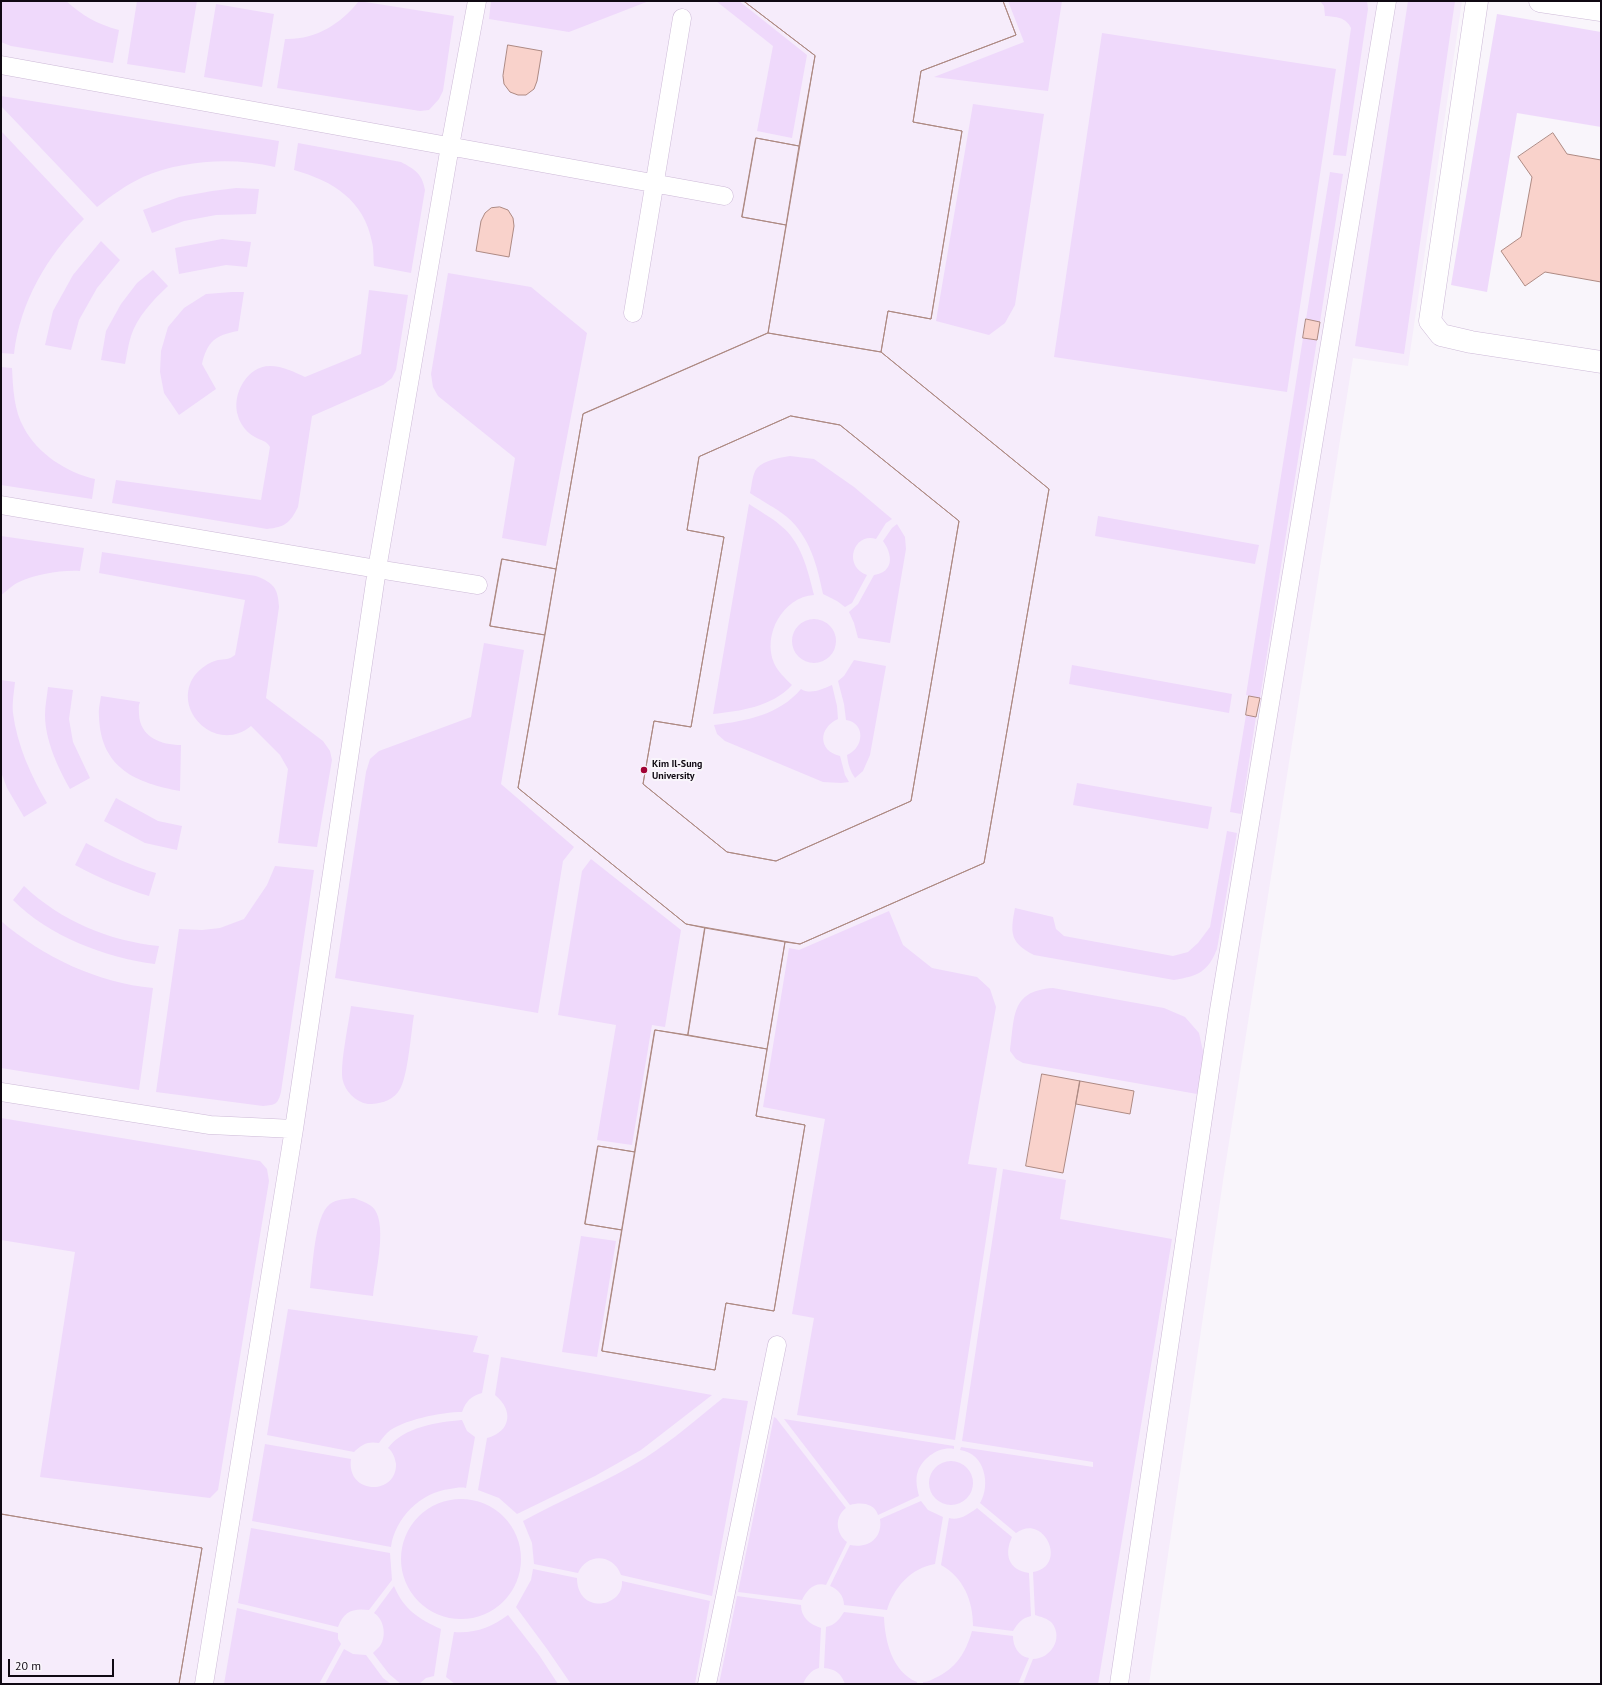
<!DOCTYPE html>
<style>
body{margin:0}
#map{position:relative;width:1602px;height:1685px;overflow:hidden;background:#f9f5fb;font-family:"PT Sans",sans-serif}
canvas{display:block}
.frame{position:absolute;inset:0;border:2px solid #100913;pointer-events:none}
.scale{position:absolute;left:8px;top:1659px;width:106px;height:18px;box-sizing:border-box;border:2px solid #100913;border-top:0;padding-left:5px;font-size:12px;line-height:14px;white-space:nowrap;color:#100913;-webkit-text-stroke:3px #f9f5fb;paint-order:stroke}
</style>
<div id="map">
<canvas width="1602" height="1685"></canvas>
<div class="frame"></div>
<div class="scale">20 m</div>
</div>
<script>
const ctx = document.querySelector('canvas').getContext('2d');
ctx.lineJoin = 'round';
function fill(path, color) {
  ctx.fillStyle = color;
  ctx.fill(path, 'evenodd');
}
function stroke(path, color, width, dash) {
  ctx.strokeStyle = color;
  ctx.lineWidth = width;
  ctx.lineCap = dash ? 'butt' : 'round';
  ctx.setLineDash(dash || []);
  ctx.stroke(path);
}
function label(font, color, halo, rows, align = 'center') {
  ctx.font = font + ' "PT Sans",sans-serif';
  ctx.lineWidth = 4;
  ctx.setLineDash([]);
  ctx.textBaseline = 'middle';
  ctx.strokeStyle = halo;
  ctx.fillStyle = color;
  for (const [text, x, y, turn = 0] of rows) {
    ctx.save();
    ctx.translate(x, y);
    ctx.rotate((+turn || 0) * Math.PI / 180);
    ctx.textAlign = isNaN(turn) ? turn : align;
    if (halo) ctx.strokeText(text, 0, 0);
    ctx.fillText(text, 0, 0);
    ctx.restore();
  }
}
const built = new Path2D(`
 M1,1H1462L1408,366L1353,358L1224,1174L1149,1684H1Z`);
const green = new Path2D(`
 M1,1H66C83,16 97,24 119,30L113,63L11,46L1,42Z
 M137,1H197L185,73L127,64Z
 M359,1L454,16L443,91L439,99L429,110L420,111L277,88L285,39C315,40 341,24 359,1Z
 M491,1H649L569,32L489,19Z
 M716,1H739L807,55L792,138L757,131L773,46Z
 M1008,1H1062L1048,91L934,77L1024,42Z
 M1320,1H1367L1368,9L1346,156L1333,155L1351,28C1346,17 1336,17 1325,16L1324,6Z
 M1408,1H1455L1404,354L1355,346Z
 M216,4L274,14L262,87L204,77Z
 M1497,14L1601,32V127L1517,113L1487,292L1451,285Z
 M1102,33L1336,69L1287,392L1054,357Z
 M1,96L279,141L275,167C233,157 183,160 143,177C126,185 111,196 97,207L1,106Z
 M973,104L1044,114L1015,305L1005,323L989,335L936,321Z
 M1,131L84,219C47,256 20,302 14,354L1,353Z
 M298,143L401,162C416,170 422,174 425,190L411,273L374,266C373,258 374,249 372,242C364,200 333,181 294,170Z
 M1330,172L1343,174L1320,322L1306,319Z
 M236,188L259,189L256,214L216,215L184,221L152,233L143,210L179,197L212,191Z
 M222,239L251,242L247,267L226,265L179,274L175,248Z
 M101,241L120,260L97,288L79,320L71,350L45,345L53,311L73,275Z
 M153,270L168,286C153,300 137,317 131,336C128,345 127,355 125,364L101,360L106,331L121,304L137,283Z
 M448,273L531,287L587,333L546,546L502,538L515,458L438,396L433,387L431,374Z
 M369,290L408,295L396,370L392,378L383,385L312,416L298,507C290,523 285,527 267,529L112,503L116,480L261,500L270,447C266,440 261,441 255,437C247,433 240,424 238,416C231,395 247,366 270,366C283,366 294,372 305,377L361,354Z
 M232,292H244L238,331C215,335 207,342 202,364L216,389L179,415L164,393L160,372L161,351L168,327L184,308L206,294Z
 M1303,338L1317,340L1260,698L1246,695Z
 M1,367L12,368C13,388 14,411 24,428C37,453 67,473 95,479L92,499L1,485Z
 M790,456L814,459L854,487L892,519L886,523L876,539C854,532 842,566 867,575L852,603L845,607L837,601L823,594C817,565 810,537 787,517C776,508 762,501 750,493C752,486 752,474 757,468C765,460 779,458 790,456Z
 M749,504C759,511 771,517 780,525C801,541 808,570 814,595C783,597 762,635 774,663C778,672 785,678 792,685C772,707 740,711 713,714Z
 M1098,516L1259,545L1255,564L1095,536Z
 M897,524L905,537L906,549L890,643L858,638L854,623L849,612L858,604L874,575C894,572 893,555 883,541L892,528Z
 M1,536L84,548L80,571C59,570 38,574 19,582C12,585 7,591 1,595Z
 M102,552L256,576C274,583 278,588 279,607L266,698L323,741L330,751L332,760L317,847L278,843L288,769L280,755L251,726C216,755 170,709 195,675C201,668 209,662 218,660C225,659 229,660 235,655L245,600L99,573Z
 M792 641a22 22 0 1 1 44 0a22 22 0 1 1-44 0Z
 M484,643L524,650L501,784L574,847L563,861L538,1013L335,978L366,772L370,759L379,751L471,717Z
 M854,660L886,666L870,755L863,771L855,778C850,771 848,764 847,755C864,748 866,723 846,720L844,704L838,681L844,676Z
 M1072,665L1232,694L1229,713L1069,684Z
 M1,680L15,682C14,692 12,703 13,713C17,745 31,776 47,803L24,817L7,788L1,772Z
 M832,685L837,706L838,719C818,728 818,751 840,756L845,775L849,782L841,783L823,782L725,741L717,734L714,725C746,721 779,715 801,689C810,695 823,689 832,685Z
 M48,687L73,690L69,719L73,742L90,778L70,789C58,768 45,740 45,715C45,706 47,696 48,687Z
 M101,696L140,702C138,706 139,710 139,714C140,737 161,745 181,745L180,791C137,783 101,769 99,717C98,710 100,703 101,696Z
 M1246,715L1256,717L1241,814L1230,812Z
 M1077,783L1212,807L1208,829L1073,805Z
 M116,798L158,821L182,826L177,850L145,843L104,821Z
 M1227,831L1237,833L1217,949C1208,972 1198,976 1174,980L1034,955C1010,943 1010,933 1015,908L1053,917L1056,929L1064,936L1173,956L1188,952L1198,943L1210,927Z
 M86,843C109,855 131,866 156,873L149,896C123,888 99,878 75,865Z
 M591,859L681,930L665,1027L652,1025L632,1145L597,1140L616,1025L558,1015L582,871Z
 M275,866L314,870L281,1092C278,1104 276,1105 263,1106L156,1092L179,929L202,930L220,928L244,919L267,885Z
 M24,886C61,921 109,941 159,946L155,964C106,958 48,936 13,900Z
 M889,911L903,945L932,968L977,977L990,989L996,1007L968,1164L997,1168L955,1440L797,1415L814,1318L792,1314L825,1119L763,1107L789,948L799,950Z
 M1,921C43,957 98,983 153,988L139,1090L1,1068Z
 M1053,988L1164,1008L1185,1017L1199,1033L1204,1056L1197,1094L1023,1063L1016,1059L1010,1051C1015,1017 1010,991 1053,988Z
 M351,1006L414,1015C411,1032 408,1076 400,1089C394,1100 383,1103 372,1104C359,1105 346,1093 343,1081C339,1068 349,1022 351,1006Z
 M1,1118L260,1161L267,1169L269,1181L218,1490L210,1498L40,1477L75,1252L1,1240Z
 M1003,1169L1066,1180L1060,1219L1172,1239L1098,1684H1023L1033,1659C1050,1659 1064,1639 1052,1623C1047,1618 1041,1617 1035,1615L1033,1572C1069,1566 1044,1512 1016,1533L980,1503C991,1485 985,1453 960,1450L961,1447L1093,1467V1462L962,1441Z
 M354,1198C361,1201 370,1203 375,1210C387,1228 375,1275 373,1296L310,1288C313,1268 314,1216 330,1204C337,1199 346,1199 354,1198Z
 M581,1236L616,1241L597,1357L562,1352Z
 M288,1309L478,1336L473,1352L489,1355L482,1393C471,1396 466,1401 462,1412C442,1412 401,1420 387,1433C384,1436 381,1440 379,1443C368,1441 362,1444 354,1452L267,1435Z
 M501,1357L712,1395L641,1450L595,1476L517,1514L499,1498L478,1490L487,1438C511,1432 514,1410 495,1395Z
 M723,1398L748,1401L712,1596L621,1575C614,1554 587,1552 578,1573L534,1564L532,1543L523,1521C563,1499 606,1482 645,1458C673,1440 698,1418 723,1398Z
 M774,1417L776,1418L846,1508C834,1517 836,1534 847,1542L826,1585C814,1582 807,1590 802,1600L738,1592Z
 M784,1419L954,1446V1449C939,1446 923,1458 918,1471C915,1479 917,1488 919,1496L878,1515C874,1503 861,1502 850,1505Z
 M462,1420L467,1431L475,1437L466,1488C461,1487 455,1488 450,1489C421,1492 395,1518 391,1547L252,1521L265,1444L351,1459C346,1495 397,1496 396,1464C395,1458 393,1452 388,1448C404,1427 437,1422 462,1420Z
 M929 1483a22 22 0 1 1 44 0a22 22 0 1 1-44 0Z
 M401 1559a60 60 0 1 1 120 0a60 60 0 1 1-120 0Z
 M921,1501L928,1510L943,1517L935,1564C911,1568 894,1587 887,1610L844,1605C844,1596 838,1589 830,1586L850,1545C868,1549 883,1538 880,1519Z
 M977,1508L1012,1537C1004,1554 1008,1570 1029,1573L1031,1616C1022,1618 1018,1623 1013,1631L973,1626C973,1601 964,1578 941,1565L949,1518C959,1521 969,1514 977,1508Z
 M251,1528L390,1553L392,1580L369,1610C353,1608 344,1611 338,1627L238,1603Z
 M533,1569L577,1578C577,1615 624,1608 622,1581L710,1601L695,1684H571L547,1649L516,1607L531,1580Z
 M394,1586C404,1610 419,1619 441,1629L434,1676L426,1678L419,1684H401L389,1674L373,1653C375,1651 378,1648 380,1646C387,1636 384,1619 374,1613Z
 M737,1596L801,1605C801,1617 809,1624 821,1628L819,1668C811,1670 806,1677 803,1684H719Z
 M237,1608L338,1633V1639L341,1644L319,1684H224Z
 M844,1612L884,1617C885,1641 892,1672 917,1682V1684H845C841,1673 835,1669 824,1668L826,1627C835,1625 839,1620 844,1612Z
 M508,1615L539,1655L558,1684H455L446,1677L454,1632C474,1634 492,1627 508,1615Z
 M972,1631L1013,1636C1013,1646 1018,1656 1029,1658L1018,1684H923V1682C928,1682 931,1680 935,1678C956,1669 966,1652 972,1631Z
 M344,1649L353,1654L366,1655L383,1678L391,1684H325Z`);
const building = new Path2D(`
 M744,1H1003L1016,35L921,71L913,122L962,131L931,319L888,311L881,352L1049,489L984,863L800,944L785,942L756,1116L805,1125L774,1311L726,1303L715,1370L602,1351L622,1230L585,1224L598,1146L635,1152L655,1030L688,1035L705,928L686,924L518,788L545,635L490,626L502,559L556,569L583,414L768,333L786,225L742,217L756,138L799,146L815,56ZM791,416L840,425L959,521L911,801L776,861L727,852L643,784L654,721L691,727L724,537L687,530L699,457Z
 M744,1H1003L1016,35L921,71L913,122L962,131L931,319L888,311L881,352L768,333L815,56Z
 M508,45L542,51L537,81L534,89L526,95H518L510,92L504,84L503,76Z
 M1553,133L1567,154L1601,160V282L1545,272L1525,286L1501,251L1521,237L1532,177L1518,157Z
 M756,138L799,146L786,225L742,217Z
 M500,207L508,210L513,218L514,226L509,257L476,251L481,221L485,213L491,208Z
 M1306,319L1320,322L1317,340L1303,338Z
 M768,333L881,352L1049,489L984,863L800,944L686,924L518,788L583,414ZM791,416L840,425L959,521L911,801L776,861L727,852L643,784L654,721L691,727L724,537L687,530L699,457Z
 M502,559L556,569L545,635L490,626Z
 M1249,696L1260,698L1256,717L1246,715Z
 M705,928L785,942L767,1049L688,1035Z
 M655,1030L767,1049L756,1116L805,1125L774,1311L726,1303L715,1370L602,1351Z
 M1042,1074L1080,1081L1063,1173L1026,1166Z
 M1080,1081L1134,1091L1130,1114L1076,1104Z
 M598,1146L635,1152L622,1230L585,1224Z
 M1,1514L202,1548L179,1684H1Z
 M1,1514L202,1548L179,1684H1Z`);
const service = new Path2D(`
 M1,65L724,196
 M633,313L682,18
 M1,505L377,569L478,585
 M1,1092L210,1125L294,1129L204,1684
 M294,1129L377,569L450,146L477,1
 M707,1684L777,1345
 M1119,1684L1219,1010L1387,1`);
const minor = new Path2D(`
 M1477,1L1430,321L1441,335L1471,342L1601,362
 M1540,1L1601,10`);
const markers = [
 [644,770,4,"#a10134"]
];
const poiNames = [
 ["Kim Il-Sung",652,764],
 ["University",652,776]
];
fill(built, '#f6ecfb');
fill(green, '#efd9fb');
fill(building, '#f9d2cb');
stroke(building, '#ae8a83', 1);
stroke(service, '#cdbad7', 19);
stroke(minor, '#cdbad7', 23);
stroke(service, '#fff', 18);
stroke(minor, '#fff', 22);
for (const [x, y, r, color] of markers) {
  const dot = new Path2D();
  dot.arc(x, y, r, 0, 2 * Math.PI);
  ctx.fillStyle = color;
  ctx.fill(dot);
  stroke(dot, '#f9f5fb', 1.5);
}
label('bold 10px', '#100913', '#f9f5fb', poiNames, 'left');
</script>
